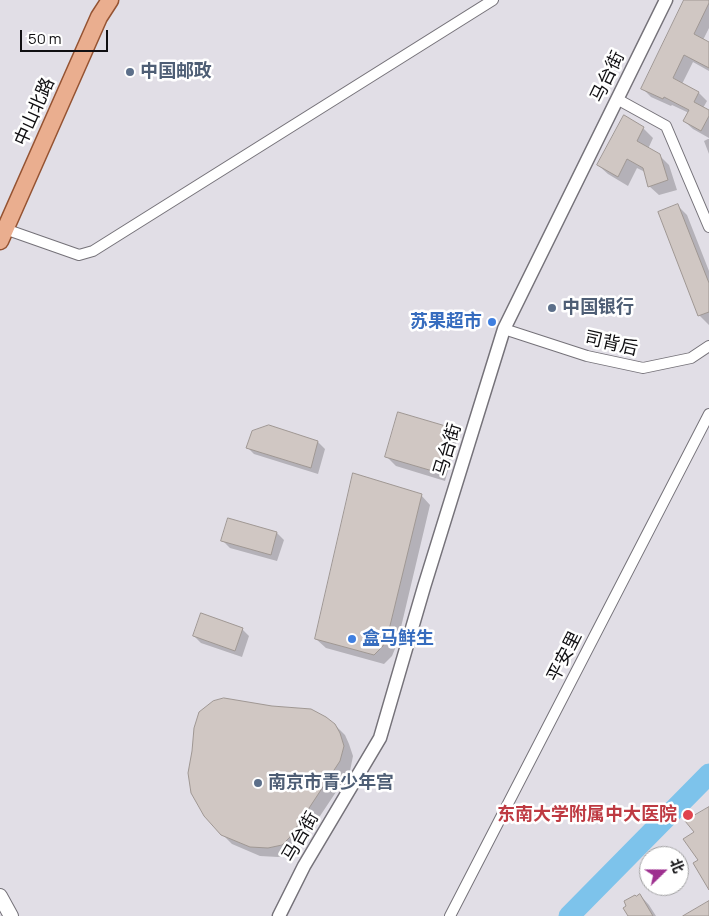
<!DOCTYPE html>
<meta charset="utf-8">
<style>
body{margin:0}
#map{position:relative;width:709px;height:916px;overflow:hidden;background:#e1dee6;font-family:Manrope,"Noto Sans SC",sans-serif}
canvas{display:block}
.north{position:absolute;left:639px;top:846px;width:50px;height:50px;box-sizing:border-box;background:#fff;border:1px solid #9f9fa0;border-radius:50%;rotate:68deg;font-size:14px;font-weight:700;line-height:20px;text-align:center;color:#100f12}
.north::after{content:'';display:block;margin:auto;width:18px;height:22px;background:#9e308f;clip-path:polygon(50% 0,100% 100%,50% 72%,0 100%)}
.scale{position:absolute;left:20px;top:30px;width:88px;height:22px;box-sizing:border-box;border:2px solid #100f12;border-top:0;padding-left:6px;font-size:15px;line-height:18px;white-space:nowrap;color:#100f12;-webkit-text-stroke:4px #fff;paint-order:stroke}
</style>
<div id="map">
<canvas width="709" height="916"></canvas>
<div class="north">北</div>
<div class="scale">50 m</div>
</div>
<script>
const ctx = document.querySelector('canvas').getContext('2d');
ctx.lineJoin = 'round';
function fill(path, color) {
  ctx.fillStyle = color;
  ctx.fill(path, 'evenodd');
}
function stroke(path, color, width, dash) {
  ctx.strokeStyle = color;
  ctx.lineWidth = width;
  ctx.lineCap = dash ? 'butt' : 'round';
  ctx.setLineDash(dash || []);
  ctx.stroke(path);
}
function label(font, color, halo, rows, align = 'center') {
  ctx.font = font + ' Manrope,"Noto Sans SC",sans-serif';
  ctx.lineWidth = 5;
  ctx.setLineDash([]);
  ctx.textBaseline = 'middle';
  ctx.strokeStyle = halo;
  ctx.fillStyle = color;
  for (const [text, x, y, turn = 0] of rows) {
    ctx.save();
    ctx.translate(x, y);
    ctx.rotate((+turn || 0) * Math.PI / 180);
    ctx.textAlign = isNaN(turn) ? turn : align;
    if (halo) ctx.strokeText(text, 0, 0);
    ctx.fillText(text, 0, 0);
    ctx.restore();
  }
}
const shadow = new Path2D(`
 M685,0H709V28L703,40L709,43V71L693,62L682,84L699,93L707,101L703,108L709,112V138L693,129L684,121L689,113L672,105L671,106L651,97L643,89Z
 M643,128L653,138L648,149L659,155L669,165L677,190L659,195L649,186L645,172L637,168L628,186L608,174L598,165Z
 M708,139H709V154L704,141Z
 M678,206L687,215L709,271V325L699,315Z
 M448,428L458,437L445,481L396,466L387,457Z
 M318,442L325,449L318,474L254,454L247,447Z
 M421,495L430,505L397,644L392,656L384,664L326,648L316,639Z
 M277,533L284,540L277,561L230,548L223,541Z
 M242,629L249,636L242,657L201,643L194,636Z
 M335,725L345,735L349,744L353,756L350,771L300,846L292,854L278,857L260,856L232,844L222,834Z
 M640,895L649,905L656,916H629L636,898Z`);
const river = new Path2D(`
 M569,916L709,774`);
const building = new Path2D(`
 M684,0H709V3L694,34L709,42V68L684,55L673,78L699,92L694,102L709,110V116L701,131L683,121L689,110L664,97L663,99L641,89Z
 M624,115L644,127L637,141L660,154L668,180L648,187L643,168L627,159L618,177L597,165Z
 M678,204L709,283V312L698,316L658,212Z
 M398,412L449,427L436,472L385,457Z
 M269,425L318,441L311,468L246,448L252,431Z
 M353,473L422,494L388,634L383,646L374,655L315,639Z
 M228,518L277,532L271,555L221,541Z
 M201,613L243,628L235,651L193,636Z
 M224,698L272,706L311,709L326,717L335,724L340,733L344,746L340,761L290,837L282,845L268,848L250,847L221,835L204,816L191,793L188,773L192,751L194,728L199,712L213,701Z
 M709,807V890L693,863L698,860L683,839L694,832L685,821Z
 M640,894L653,916H628L623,908L626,906L624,901L635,895L636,896Z
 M709,901V916H683Z`);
const minor = new Path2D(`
 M617,99L666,126L709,227
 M5,229L79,255L93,251L493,0
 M504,329L587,356L643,368L691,358L709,346
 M450,916L709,414`);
const tertiary = new Path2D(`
 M279,916L304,866L380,738L424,587L504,329L666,0`);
const secondary = new Path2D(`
 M0,896L11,916`);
const primary = new Path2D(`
 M0,241L99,17L110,0`);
const markers = [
 [130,72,5,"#5c6f8a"],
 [552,308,5,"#5c6f8a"],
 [492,322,5,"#3f7fe0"],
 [352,639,5,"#3f7fe0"],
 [258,783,5,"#5c6f8a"],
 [688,815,6,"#e0444e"]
];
const serviceNames = [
 ["中国邮政",140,72],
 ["中国银行",562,308],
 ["南京市青少年宫",268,783]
];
const streetNames = [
 ["马台街",608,77,-64],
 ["中山北路",35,112,-66],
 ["司背后",611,344,13],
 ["马台街",448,450,-73],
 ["平安里",565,657,-63],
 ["马台街",301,837,-60]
];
const shopNames = [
 ["苏果超市",482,322],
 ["盒马鲜生",362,639,"left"]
];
const healthNames = [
 ["东南大学附属中大医院",677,815]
];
fill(shadow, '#0003');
stroke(river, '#7dc3eb', 21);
fill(building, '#d0c7c3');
stroke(building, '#9f9793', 1);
stroke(minor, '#757279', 12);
stroke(tertiary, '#757279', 15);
stroke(secondary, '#757279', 16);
stroke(primary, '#955332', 19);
stroke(minor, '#fff', 10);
stroke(tertiary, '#fff', 12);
stroke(secondary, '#fff', 14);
stroke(primary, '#eaae8f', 16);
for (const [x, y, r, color] of markers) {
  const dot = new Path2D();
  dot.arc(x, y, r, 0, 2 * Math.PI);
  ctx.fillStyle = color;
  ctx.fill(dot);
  stroke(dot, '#fff', 2);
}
label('bold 18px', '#4e5e75', '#fff', serviceNames, 'left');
label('18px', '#100f12', '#fff', streetNames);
label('bold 18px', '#366cbe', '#fff', shopNames, 'right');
label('bold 18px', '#be3a42', '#fff', healthNames, 'right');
</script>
